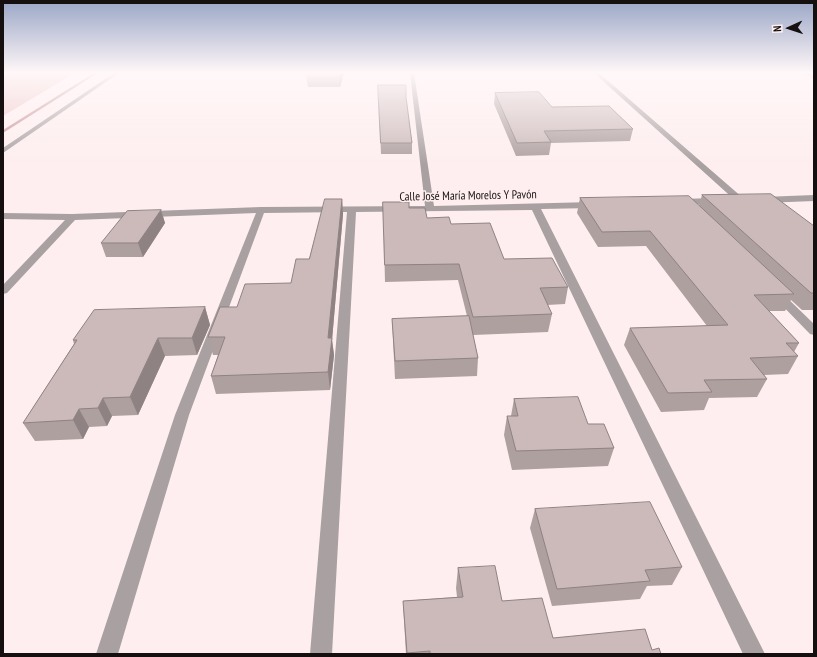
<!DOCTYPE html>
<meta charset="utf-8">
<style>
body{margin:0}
#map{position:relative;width:817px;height:657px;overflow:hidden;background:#feeeef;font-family:"PT Sans Narrow",sans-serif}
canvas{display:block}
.frame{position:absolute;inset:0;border:4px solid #150f0f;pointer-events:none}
.north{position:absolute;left:769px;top:8px;width:40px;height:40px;-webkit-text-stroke:3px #feeeef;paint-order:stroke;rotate:267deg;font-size:11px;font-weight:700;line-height:16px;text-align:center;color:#150f0f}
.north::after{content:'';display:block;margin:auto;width:14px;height:18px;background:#150f0f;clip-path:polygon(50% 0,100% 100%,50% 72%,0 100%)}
</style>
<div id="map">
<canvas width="817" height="657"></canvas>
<div class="frame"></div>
<div class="north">N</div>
</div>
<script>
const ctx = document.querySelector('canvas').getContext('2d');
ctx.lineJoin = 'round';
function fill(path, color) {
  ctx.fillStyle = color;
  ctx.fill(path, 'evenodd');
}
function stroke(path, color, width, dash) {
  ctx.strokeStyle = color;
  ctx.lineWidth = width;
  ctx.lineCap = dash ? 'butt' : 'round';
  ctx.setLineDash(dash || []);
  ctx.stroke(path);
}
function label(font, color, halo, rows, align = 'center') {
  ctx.font = font + ' "PT Sans Narrow",sans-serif';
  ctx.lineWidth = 3;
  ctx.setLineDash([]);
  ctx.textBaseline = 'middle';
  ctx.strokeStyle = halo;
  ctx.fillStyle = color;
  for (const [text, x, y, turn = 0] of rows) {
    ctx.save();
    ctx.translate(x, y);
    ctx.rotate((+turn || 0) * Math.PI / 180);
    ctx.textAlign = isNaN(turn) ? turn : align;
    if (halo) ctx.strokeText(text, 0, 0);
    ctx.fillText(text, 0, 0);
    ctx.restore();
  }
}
const green = new Path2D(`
 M3,73H75L3,116Z`);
const stream = new Path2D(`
 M94,73H98L3,133V130Z`);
const street = new Path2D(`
 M114,73H119L3,153V148Z
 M410,73H414L434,206L593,202L597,205L593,208L541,209L765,654H743L532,210L356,212L332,654H310L347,212L264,213L189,415L118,654H96L175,415L256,213L75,220L7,293L3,294V285L65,220L3,219V213L72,214L261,207L425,206Z
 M594,73H599L743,198L744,200L743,202H737Z
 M803,73H809L814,75V79Z
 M814,195V201L763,203L759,200L763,197Z
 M717,198L721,201L720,203L679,205L675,202L679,199Z
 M777,291L781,292L814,324V335L810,334L773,296L771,294Z`);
const wall = new Path2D(`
 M344,73L340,87H308L306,77Z
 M378,85L406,99L412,143V154H381Z
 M495,93L633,129L630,141L551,143L549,155L516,156L494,104Z
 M702,195L814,226V310H802L791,300L785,311H769L799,343L794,352L798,356L788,374L764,375L767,379L757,397L709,398L704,410L661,412L624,345L630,328L707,326L646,246L598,247L577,213L580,198L699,205Z
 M342,199L343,214L332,340L334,355L330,390L216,394L211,376L218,355H213L208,337L237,307L291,283L309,259Z
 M383,202L409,208L427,218L451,224L504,259L568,287L565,304L547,305L552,314L548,332L473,335L478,358L477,376L395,379L392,319L467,316L458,280L385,282Z
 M161,210L165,223L143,257H106L101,243Z
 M205,307L210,325L197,355L165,356L138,415L112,416L107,426L89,427L83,439L35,441L23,423L74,344L73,340Z
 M514,399L588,424L614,448L608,466L512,470L504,435L507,416H511Z
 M535,509L682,567L672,585L647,586L640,599L552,606L530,528Z
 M458,568L553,638L652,650L661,654H406L404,620L403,601L457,597L456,588Z`);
const shadedWall = new Path2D(`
 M340,73H344L340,87L339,77Z
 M342,199L343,214L332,340L334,355L330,390L328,372V338Z
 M161,210L165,223L143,257L138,243Z
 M205,307L210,325L197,355L192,338Z
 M158,338L165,356L138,415L130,397Z
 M103,398L112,416L107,426L98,408Z
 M79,409L89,427L83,439L73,420Z`);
const building = new Path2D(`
 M308,73H340L339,77H306Z
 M378,85H406V97L412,143H381Z
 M539,92L552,107L609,106L633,129L544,131L551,142L517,143L495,93Z
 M771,194L814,226V293H811L702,195Z
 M689,196L794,294L754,295L799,343H786L798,356L750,358L767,379L704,380L712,392L668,393L630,328L728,325L650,231L602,232L580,198Z
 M325,199H342L328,338H332L328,372L211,376L225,337H208L220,307H237L245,284L291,283L296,259H309Z
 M383,202H409V208H425L427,218L449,217L451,224L490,223L504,259L552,258L568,287L540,288L552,314L473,317L459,264L385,265Z
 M161,210L138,243H101L127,211Z
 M205,307L192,338H158L130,397L103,398L98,408L79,409L73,420L23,423L77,340H73L94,310Z
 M469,316L478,358L395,361L392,319Z
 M578,397L588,424H604L614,448L516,451L507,416H518L514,399Z
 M650,502L682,567L645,570L650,581L557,589L535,509Z
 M495,566L502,601L542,598L553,638L645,629L652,650L659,648L661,654H430V651L407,653L403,601L463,597L458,568Z`);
const farStreetnames = [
 ["Calle José María Morelos Y Pavón",468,196,-1]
];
fill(green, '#ecc5c6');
fill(stream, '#c59193');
fill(street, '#a9a0a1');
fill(wall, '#afa0a0');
fill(shadedWall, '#8f8282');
fill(building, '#ccbaba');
stroke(building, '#8f8282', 1);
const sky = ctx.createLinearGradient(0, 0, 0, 165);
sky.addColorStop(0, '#9aa6c6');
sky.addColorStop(0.44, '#fff7f8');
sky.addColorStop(1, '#fff7f800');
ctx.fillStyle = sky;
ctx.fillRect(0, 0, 817, 165);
label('12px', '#150f0f', '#feeeef', farStreetnames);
</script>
